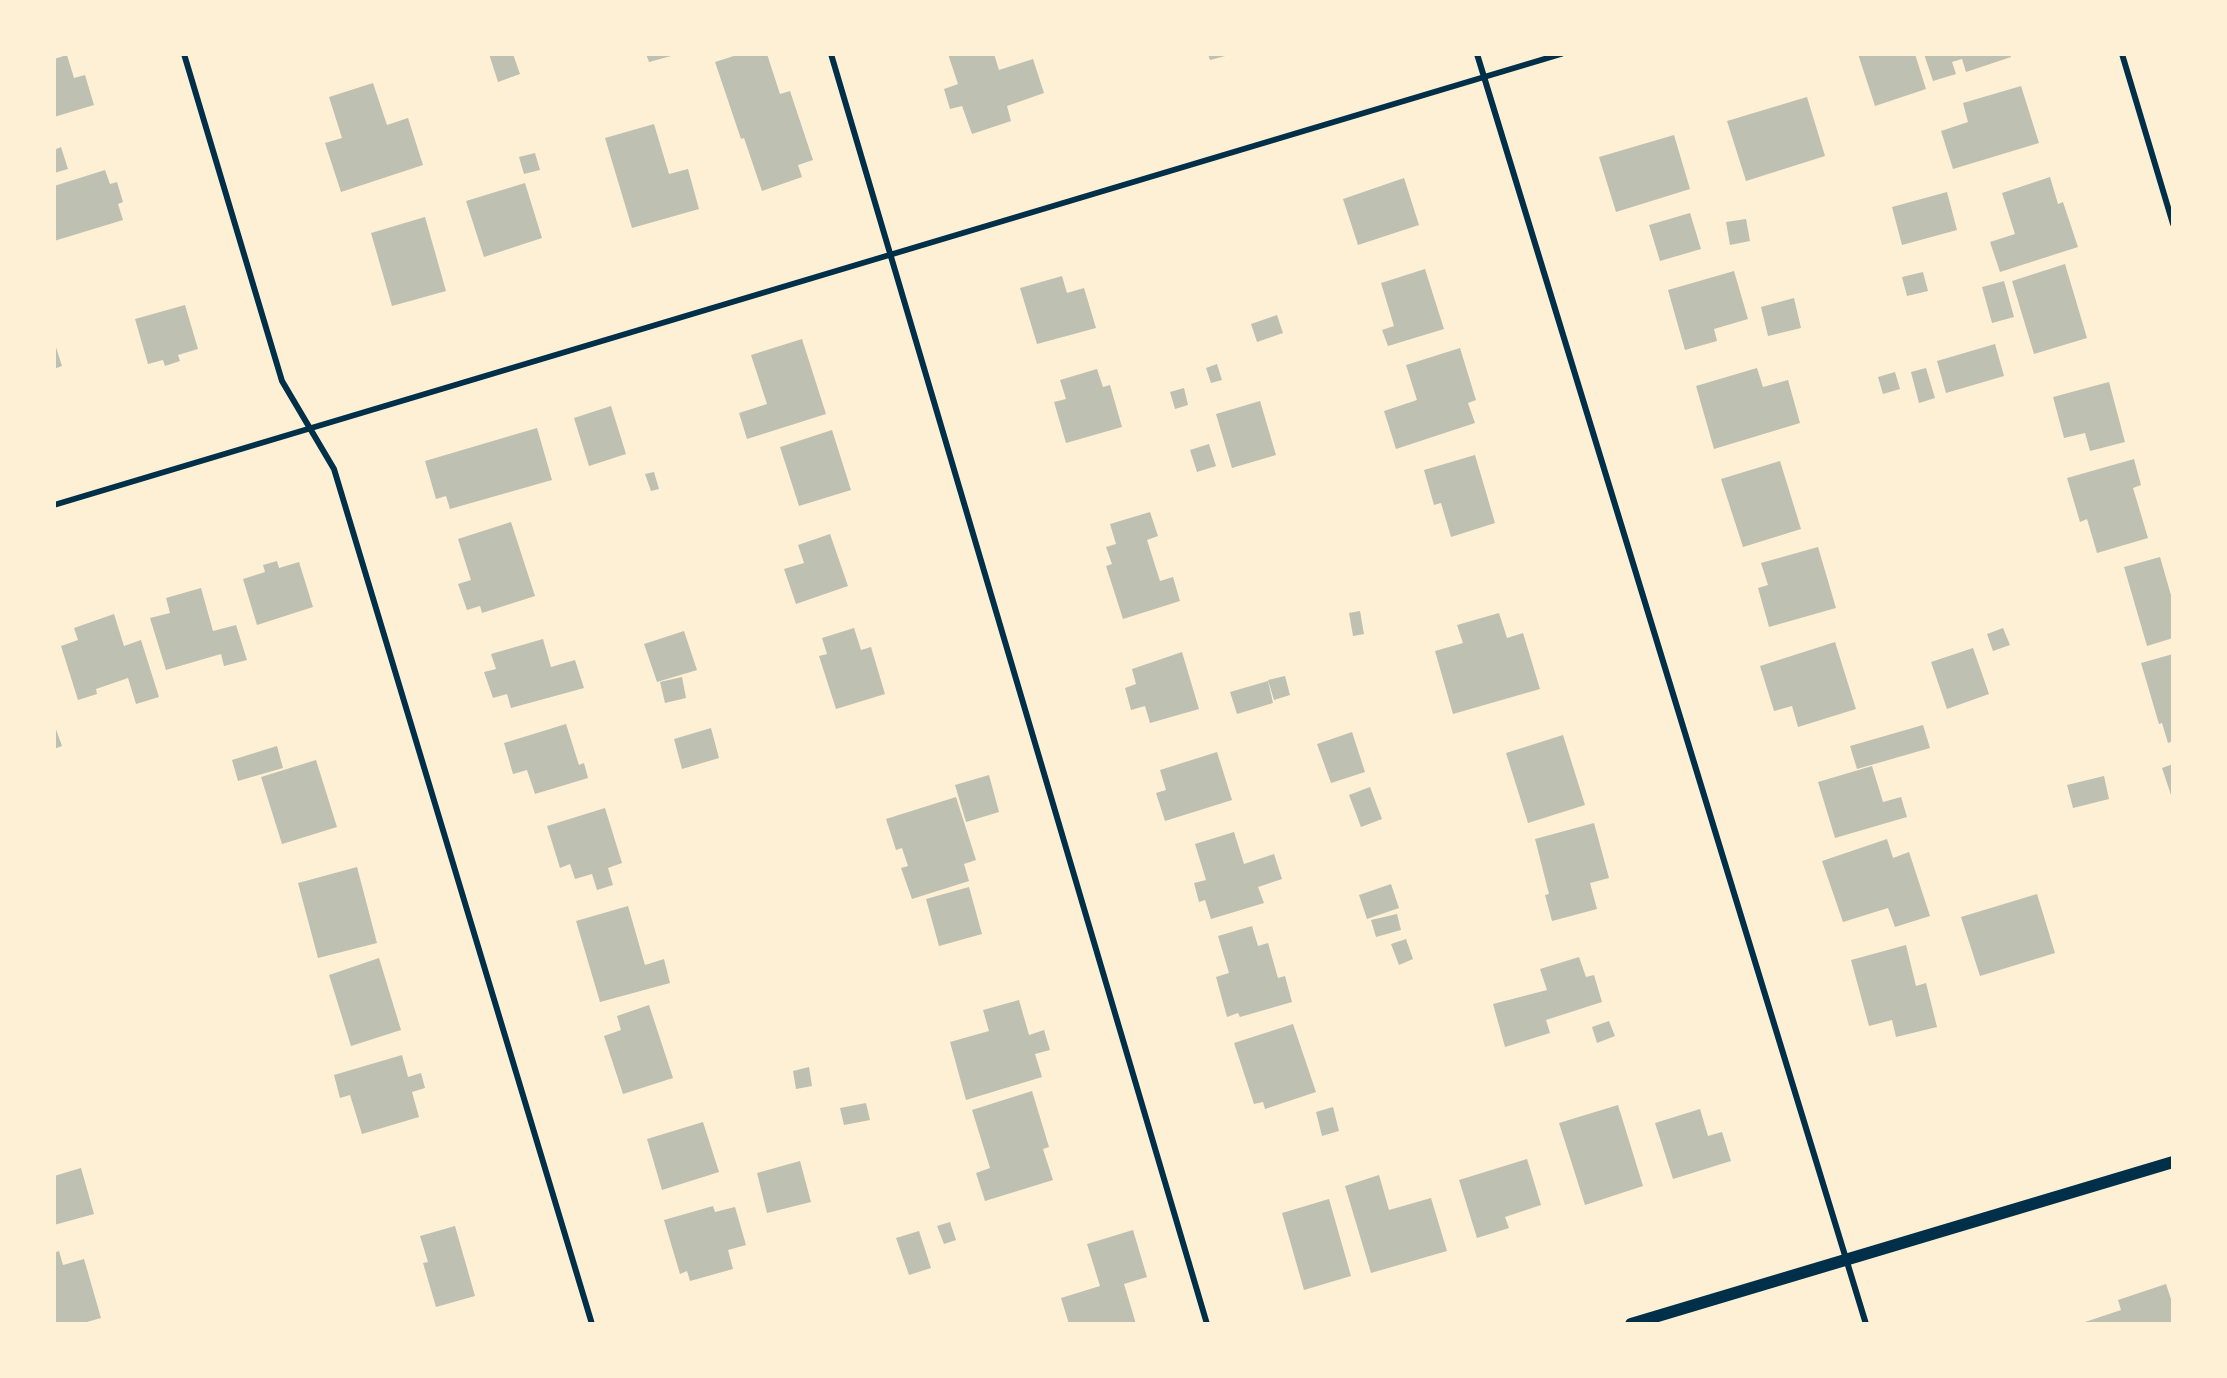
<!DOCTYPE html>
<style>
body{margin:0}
#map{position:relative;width:2227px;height:1378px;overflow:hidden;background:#fdf0d5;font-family:"Public Sans",sans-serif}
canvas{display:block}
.frame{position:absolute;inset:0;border:56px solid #fdf0d5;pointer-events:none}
</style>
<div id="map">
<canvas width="2227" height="1378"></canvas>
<div class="frame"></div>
</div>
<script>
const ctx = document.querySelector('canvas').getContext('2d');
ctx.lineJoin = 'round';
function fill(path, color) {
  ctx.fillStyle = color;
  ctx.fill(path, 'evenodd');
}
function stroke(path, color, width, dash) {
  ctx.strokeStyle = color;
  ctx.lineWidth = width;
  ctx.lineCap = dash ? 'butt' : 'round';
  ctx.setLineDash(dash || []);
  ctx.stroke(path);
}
const building = new Path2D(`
 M489,54H513L520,74L498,82Z
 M646,54H674L675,55L649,62Z
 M740,54H767L780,94L790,91L813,160L798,165L802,177L762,191L744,138L741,139L715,62Z
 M948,54H994L999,70L1033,59L1044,93L1007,106L1011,121L972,134L962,106L950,109L944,89L958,84Z
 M1208,54H1229V55L1210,60Z
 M1858,54H1915L1926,89L1875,106Z
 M1924,54H2010L2011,57L1966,72L1962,59L1952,62L1956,74L1933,81Z
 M67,55L74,78L85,75L94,105L54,117V59Z
 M373,83L387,125L408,118L423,165L341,192L325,143L342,138L329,97Z
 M2021,86L2039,143L1953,169L1941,131L1968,122L1963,103Z
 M1807,97L1825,156L1746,181L1727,121Z
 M654,124L669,174L688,169L699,209L632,228L605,138Z
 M1674,135L1690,189L1616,212L1599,157Z
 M61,147L68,169L54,173V150Z
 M535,153L540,170L524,174L519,157Z
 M105,170L110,184L117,182L123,202L118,204L123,220L54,241V186Z
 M2050,177L2058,204L2063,202L2078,247L2000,272L1990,242L2015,234L2002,193Z
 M1404,178L1419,225L1358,245L1343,199Z
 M525,183L542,238L484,257L466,201Z
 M1947,192L1957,230L1902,245L1892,207Z
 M1690,213L1701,249L1660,261L1649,225Z
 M425,217L446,291L392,306L371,233Z
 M1746,219L1750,241L1730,245L1726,222Z
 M2065,264L2087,338L2034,354L2012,281Z
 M1425,269L1444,329L1388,346L1382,330L1394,326L1381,283Z
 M1734,271L1748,319L1714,329L1717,341L1685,350L1668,290Z
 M1923,272L1928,291L1907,296L1902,277Z
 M1062,276L1067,293L1084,288L1096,328L1037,344L1020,288Z
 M2004,281L2014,317L1992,323L1982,287Z
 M1794,298L1801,328L1768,336L1761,307Z
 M185,305L198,349L178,355L180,361L165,366L163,360L148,364L135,319Z
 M1277,315L1283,333L1257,342L1251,324Z
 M802,339L826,414L747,439L739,413L767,404L751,355Z
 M54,341L62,366L54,369Z
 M1995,344L2004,376L1946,393L1937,361Z
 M1460,348L1476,400L1468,403L1475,423L1396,449L1384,411L1417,400L1406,365Z
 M1217,364L1222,380L1211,383L1206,368Z
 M1757,368L1763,387L1788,380L1800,423L1714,449L1696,386Z
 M1926,368L1935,398L1919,403L1911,372Z
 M1097,369L1103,387L1110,385L1122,427L1066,443L1054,402L1066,399L1060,380Z
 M1895,372L1900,389L1883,394L1878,377Z
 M2109,382L2125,442L2090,451L2085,433L2064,438L2053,397Z
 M1184,388L1188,405L1175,409L1170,392Z
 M1260,401L1276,455L1232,468L1216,414Z
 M611,406L626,454L589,466L574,418Z
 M537,428L552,480L450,509L446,496L436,499L425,461Z
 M832,430L851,490L799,506L780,447Z
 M1209,444L1216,466L1197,472L1190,450Z
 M1475,455L1495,523L1451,537L1441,503L1434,505L1424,470Z
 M2134,459L2141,485L2133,488L2148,538L2097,553L2087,519L2080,522L2067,478Z
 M1780,461L1801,529L1743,547L1721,479Z
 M654,472L659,489L651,491L645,474Z
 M1150,512L1158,536L1147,540L1160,581L1173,577L1180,601L1123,619L1106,566L1112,564L1106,547L1116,544L1110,524Z
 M511,522L535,596L482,613L480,606L467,610L458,584L471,580L458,539Z
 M830,534L848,586L796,604L784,569L804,563L798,545Z
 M1818,547L1836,608L1769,627L1758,588L1768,585L1761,563Z
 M2160,557L2173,602V638L2147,646L2124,567Z
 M277,561L279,568L299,562L313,607L257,625L243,579L265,572L263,565Z
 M201,588L213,631L236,625L247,660L224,666L221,654L166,670L150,618L170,613L166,598Z
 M1360,611L1364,634L1353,636L1349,613Z
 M1499,613L1507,638L1523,633L1540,689L1453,714L1435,651L1463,643L1457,625Z
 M114,614L124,646L141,640L159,697L136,704L128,678L96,689L97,694L78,700L61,646L78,640L74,628Z
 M854,628L861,650L871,647L885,694L836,709L819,656L827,654L822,638Z
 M2003,628L2010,645L1993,651L1987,634Z
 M684,631L697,670L657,682L644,644Z
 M543,639L551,667L575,660L584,688L511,708L507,694L493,698L484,672L496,669L491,654Z
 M1835,642L1856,709L1798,727L1792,706L1774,711L1760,666Z
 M1973,648L1989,694L1947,709L1931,662Z
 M1182,652L1199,709L1150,723L1145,706L1131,710L1125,688L1136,684L1132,669Z
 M2173,654V741L2168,743L2162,723L2159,724L2141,663Z
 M1285,676L1290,695L1274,700L1268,680Z
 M682,677L686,698L665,703L660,682Z
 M1268,681L1273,703L1237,714L1230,692Z
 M54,724L62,746L54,749Z
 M566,724L579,765L584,763L588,778L535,794L527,770L513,774L504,743Z
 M1923,725L1930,748L1857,769L1850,746Z
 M711,728L719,758L682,769L674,739Z
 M1352,732L1365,772L1331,783L1317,744Z
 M1563,735L1585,805L1528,823L1506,753Z
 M277,746L283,768L238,781L232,760Z
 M1217,752L1232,800L1165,821L1156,793L1166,790L1160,770Z
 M316,760L337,827L282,844L261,777Z
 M2173,764V801L2162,768Z
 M1872,766L1883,802L1901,797L1907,817L1835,838L1818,782Z
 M989,775L999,812L966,822L955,785Z
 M2104,776L2109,799L2073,808L2067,785Z
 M1370,787L1382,819L1361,827L1349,795Z
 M956,797L976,860L964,864L969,881L912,899L901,868L908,866L902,848L896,850L886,819Z
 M605,808L622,863L608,868L613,885L597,890L592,874L575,879L570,864L560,868L547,826Z
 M1594,823L1609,878L1590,883L1597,909L1552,921L1545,895L1549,894L1535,839Z
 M1234,832L1244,864L1274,854L1282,879L1258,887L1264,903L1211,919L1205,900L1199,902L1194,883L1206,880L1195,844Z
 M1887,839L1893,858L1909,852L1930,916L1895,927L1888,908L1843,922L1822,861Z
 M357,867L377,943L318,958L298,883Z
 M1391,884L1399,908L1367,919L1359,895Z
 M969,887L982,934L939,946L926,899Z
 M2037,894L2055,953L1980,976L1961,917Z
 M628,906L645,965L664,959L670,983L600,1002L576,921Z
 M1397,914L1401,930L1376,937L1371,920Z
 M1252,926L1258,946L1268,943L1278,978L1285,976L1292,1002L1240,1017L1238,1013L1227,1017L1216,977L1229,973L1218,936Z
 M1406,939L1413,959L1399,965L1391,944Z
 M1906,945L1916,986L1926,983L1937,1027L1896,1037L1892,1020L1869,1026L1851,960Z
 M1579,957L1586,977L1594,975L1602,1002L1546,1020L1550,1033L1505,1047L1493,1004L1547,990L1540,969Z
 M379,958L401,1030L351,1046L329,975Z
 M1019,1000L1029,1035L1044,1030L1050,1050L1035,1054L1042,1077L966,1100L950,1042L989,1031L983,1010Z
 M649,1005L673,1078L623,1094L604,1036L621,1030L617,1016Z
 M1609,1021L1615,1036L1597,1043L1592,1027Z
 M1293,1024L1316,1092L1265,1109L1263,1102L1254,1104L1234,1043Z
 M402,1055L408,1077L421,1073L425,1088L412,1092L419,1117L362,1134L350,1095L340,1098L334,1075Z
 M809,1067L812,1086L796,1089L793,1071Z
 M1032,1091L1049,1147L1043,1149L1053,1180L985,1201L976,1173L990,1168L972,1110Z
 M866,1103L870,1120L844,1125L840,1108Z
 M1618,1105L1643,1186L1585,1205L1559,1123Z
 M1333,1107L1339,1131L1322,1136L1316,1112Z
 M1700,1109L1708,1136L1722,1132L1731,1161L1673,1179L1655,1123Z
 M703,1122L719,1172L662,1190L647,1139Z
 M1527,1159L1541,1205L1505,1217L1509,1228L1477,1238L1459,1180Z
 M800,1161L811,1202L767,1213L757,1173Z
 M81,1168L94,1214L54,1225V1176Z
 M1379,1175L1389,1210L1431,1198L1447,1251L1371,1273L1345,1186Z
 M1329,1199L1351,1276L1304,1290L1282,1213Z
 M713,1206L715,1212L735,1207L746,1245L728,1250L733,1269L690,1281L687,1271L680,1274L664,1220Z
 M950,1222L956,1240L944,1244L937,1226Z
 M455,1226L475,1296L436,1307L423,1263L428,1262L420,1236Z
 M1133,1230L1147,1277L1124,1284L1136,1324H1069L1061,1298L1100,1286L1087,1244Z
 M919,1231L931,1268L909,1275L896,1238Z
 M59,1251L63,1265L84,1259L101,1318L80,1324H54V1253Z
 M2166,1284L2173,1305V1324H2079L2121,1310L2118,1300Z`);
const minor = new Path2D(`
 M184,54L282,381L334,469L592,1324
 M831,54L1207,1324
 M1477,54L1866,1324
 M2122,54L2173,224
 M54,505L1561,54`);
const secondary = new Path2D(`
 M1631,1324L2173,1162`);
fill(building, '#bec0b2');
stroke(minor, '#003049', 6);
stroke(secondary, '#003049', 12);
</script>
